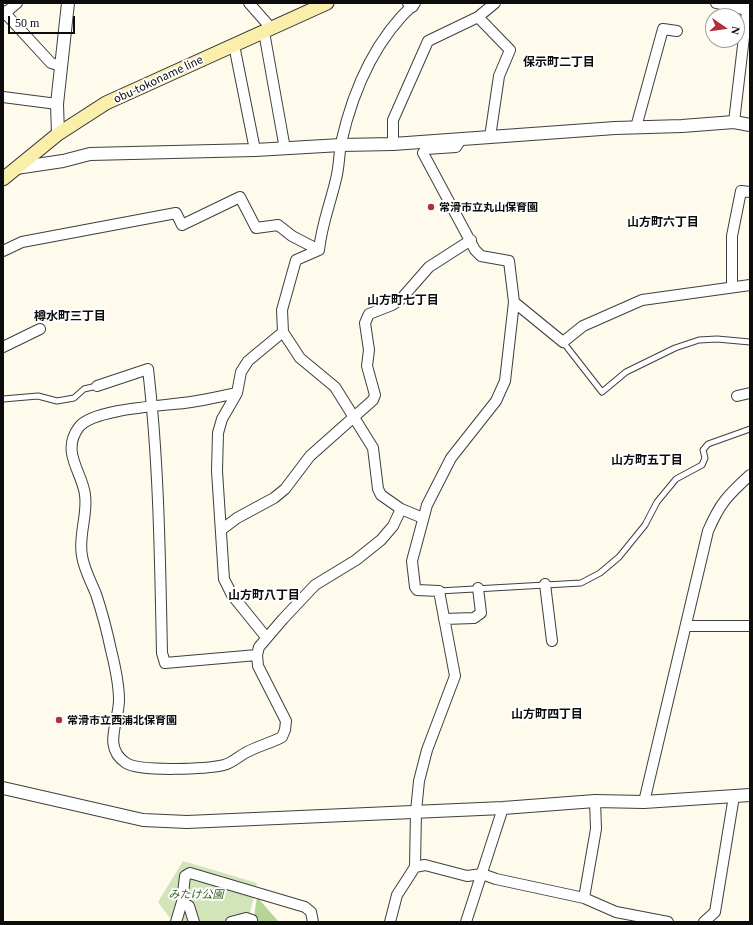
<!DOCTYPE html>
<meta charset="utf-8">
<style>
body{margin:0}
#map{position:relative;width:753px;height:925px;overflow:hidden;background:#fefaec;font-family:Georgia,serif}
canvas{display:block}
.frame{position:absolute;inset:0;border:4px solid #0c0c0c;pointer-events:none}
.north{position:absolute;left:705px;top:8px;width:40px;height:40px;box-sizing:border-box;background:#fff;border:1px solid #9e9e9e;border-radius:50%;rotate:103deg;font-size:11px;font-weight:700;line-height:16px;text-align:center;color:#0c0c0c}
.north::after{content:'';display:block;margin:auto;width:14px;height:18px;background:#b22e39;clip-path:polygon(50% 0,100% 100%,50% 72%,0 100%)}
.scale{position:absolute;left:8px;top:16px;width:67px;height:18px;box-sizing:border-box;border:2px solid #0c0c0c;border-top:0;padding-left:5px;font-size:12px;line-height:14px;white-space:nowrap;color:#0c0c0c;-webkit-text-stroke:3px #fff;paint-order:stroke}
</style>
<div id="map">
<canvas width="753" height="925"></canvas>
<div class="frame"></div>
<div class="north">N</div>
<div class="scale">50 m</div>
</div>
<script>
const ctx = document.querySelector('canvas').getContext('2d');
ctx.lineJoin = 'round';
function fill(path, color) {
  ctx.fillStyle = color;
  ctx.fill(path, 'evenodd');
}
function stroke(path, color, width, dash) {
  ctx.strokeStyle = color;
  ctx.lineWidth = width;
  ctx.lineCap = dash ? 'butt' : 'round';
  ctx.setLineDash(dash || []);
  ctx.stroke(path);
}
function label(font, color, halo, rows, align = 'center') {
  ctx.font = font + ' Georgia,"Noto Sans JP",serif';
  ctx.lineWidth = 4;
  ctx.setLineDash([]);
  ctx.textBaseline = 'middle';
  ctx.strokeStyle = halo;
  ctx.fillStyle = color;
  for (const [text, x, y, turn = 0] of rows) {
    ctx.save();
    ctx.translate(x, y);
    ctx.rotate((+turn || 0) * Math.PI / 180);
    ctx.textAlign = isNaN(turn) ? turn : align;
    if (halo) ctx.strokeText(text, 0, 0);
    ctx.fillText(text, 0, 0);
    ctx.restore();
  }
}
const green = new Path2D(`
 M183,861L257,883L249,917L223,922H173L158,902Z`);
const forest = new Path2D(`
 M257,897L279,922H239L254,917Z`);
const service = new Path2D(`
 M563,342L602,392L626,372L675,348L699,340L717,339L750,342
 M3,399L38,396L57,401L74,398L84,389L97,386
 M439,591L581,583L600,573L619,557L645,525L657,502L676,479L702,465L705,458L703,450L708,444L750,429`);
const minor = new Path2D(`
 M249,3L271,28
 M716,3L750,11
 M3,11L51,63L61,66
 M3,15L17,3
 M478,17L510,50L499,76L490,137
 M264,32L285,149
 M234,45L255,150
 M3,97L57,104
 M734,122L748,3
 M636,127L663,29L677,31
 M393,144V120L428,41L478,17L495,3
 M319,250L296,260L282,310L283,332L300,358L335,387L373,448L378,489L381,495L401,509L423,518
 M319,250C322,223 330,205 336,179C339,168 339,155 341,143C353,90 374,40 415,3
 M3,251L22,242L176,213L182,225L240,197L256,228L278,225L292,236L319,250
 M732,287V236L741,191L750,192
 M514,302L563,342L583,326L642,300L750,285
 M3,347L40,329
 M97,386L148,369C159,463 160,558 162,653L165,663L257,655
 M237,393C222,396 206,400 191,402C166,406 94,408 79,427C60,452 83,473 85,495C88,515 78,536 82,556C84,569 91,582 96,594C102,612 107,631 111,650C115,666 119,684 119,700C119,722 102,747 126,763C140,772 207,769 224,765C232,763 239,756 247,752C258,746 271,743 282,737L285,730L286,721L258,666L257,655L259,647L283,619L315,585L356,560L381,540L393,526L401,509
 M737,396L750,393
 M221,530L237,518L274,498L285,489L310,456L373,400L375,395L367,366L369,350L365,323L369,314L392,305L401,299L429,267L471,240
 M545,584L552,641
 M444,619L474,618L481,613L478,588
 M686,626H750
 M266,637L232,595L224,579L217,471L218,433L222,419L237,393L241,372L248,361L283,332
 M644,802L708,531C720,503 728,495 750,475
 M415,867L425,865L467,876L482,874L496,879L584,898L616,912L668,922
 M584,898L596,829L595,801
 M182,902L189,906L194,922
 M176,922L182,902L185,876L190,873L305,907L311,912L313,922
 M231,922L246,918L252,920V922
 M390,922L397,895L415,867L416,811L419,781L427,750L455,676L439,591L417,590L415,587L412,561L427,505L451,458L496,401L505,381L514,302L509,261L481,256L475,250L423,153L426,149L456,147L461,139
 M466,922L503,808
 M704,922L715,912L734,796`);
const tertiary = new Path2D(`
 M409,3L412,6
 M58,134L57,104L68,3
 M16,168L63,161L90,154L255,150L341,145L393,144L615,128L682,126L734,122L750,125
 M3,788L143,820L187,822L503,808L595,801L644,802L750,795`);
const secondary = new Path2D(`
 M3,179L58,134L106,103L327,3`);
const markers = [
 [431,207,4,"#b22e39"],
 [59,720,4,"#b22e39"]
];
const streetNames = [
 ["obu-tokoname line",158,79,-25]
];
const poiNames = [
 ["常滑市立丸山保育園",439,207],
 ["常滑市立西浦北保育園",67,720]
];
const parkNames = [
 ["みたけ公園",196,894]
];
const neighbourhoodNames = [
 ["保示町二丁目",559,61],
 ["山方町六丁目",663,221],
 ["山方町七丁目",403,299],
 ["樽水町三丁目",70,315],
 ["山方町五丁目",647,459],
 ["山方町八丁目",264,594],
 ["山方町四丁目",547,713]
];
fill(green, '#d1e5b8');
fill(forest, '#b6d599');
stroke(service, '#3f3f3f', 7);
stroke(minor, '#3f3f3f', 12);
stroke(tertiary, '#3f3f3f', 14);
stroke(secondary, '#2e2e2e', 15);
stroke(service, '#fff', 5);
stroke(minor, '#fff', 10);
stroke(tertiary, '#fff', 12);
stroke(secondary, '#faeeab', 13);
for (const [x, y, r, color] of markers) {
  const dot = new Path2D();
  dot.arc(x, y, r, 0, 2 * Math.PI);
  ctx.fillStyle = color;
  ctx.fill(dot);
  stroke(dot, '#fff', 1.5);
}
label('11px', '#0c0c0c', '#fff', streetNames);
label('bold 11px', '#0c0c0c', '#fff', poiNames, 'left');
label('italic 11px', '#305f21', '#fff', parkNames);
label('bold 12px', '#0c0c0c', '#fff', neighbourhoodNames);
</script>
